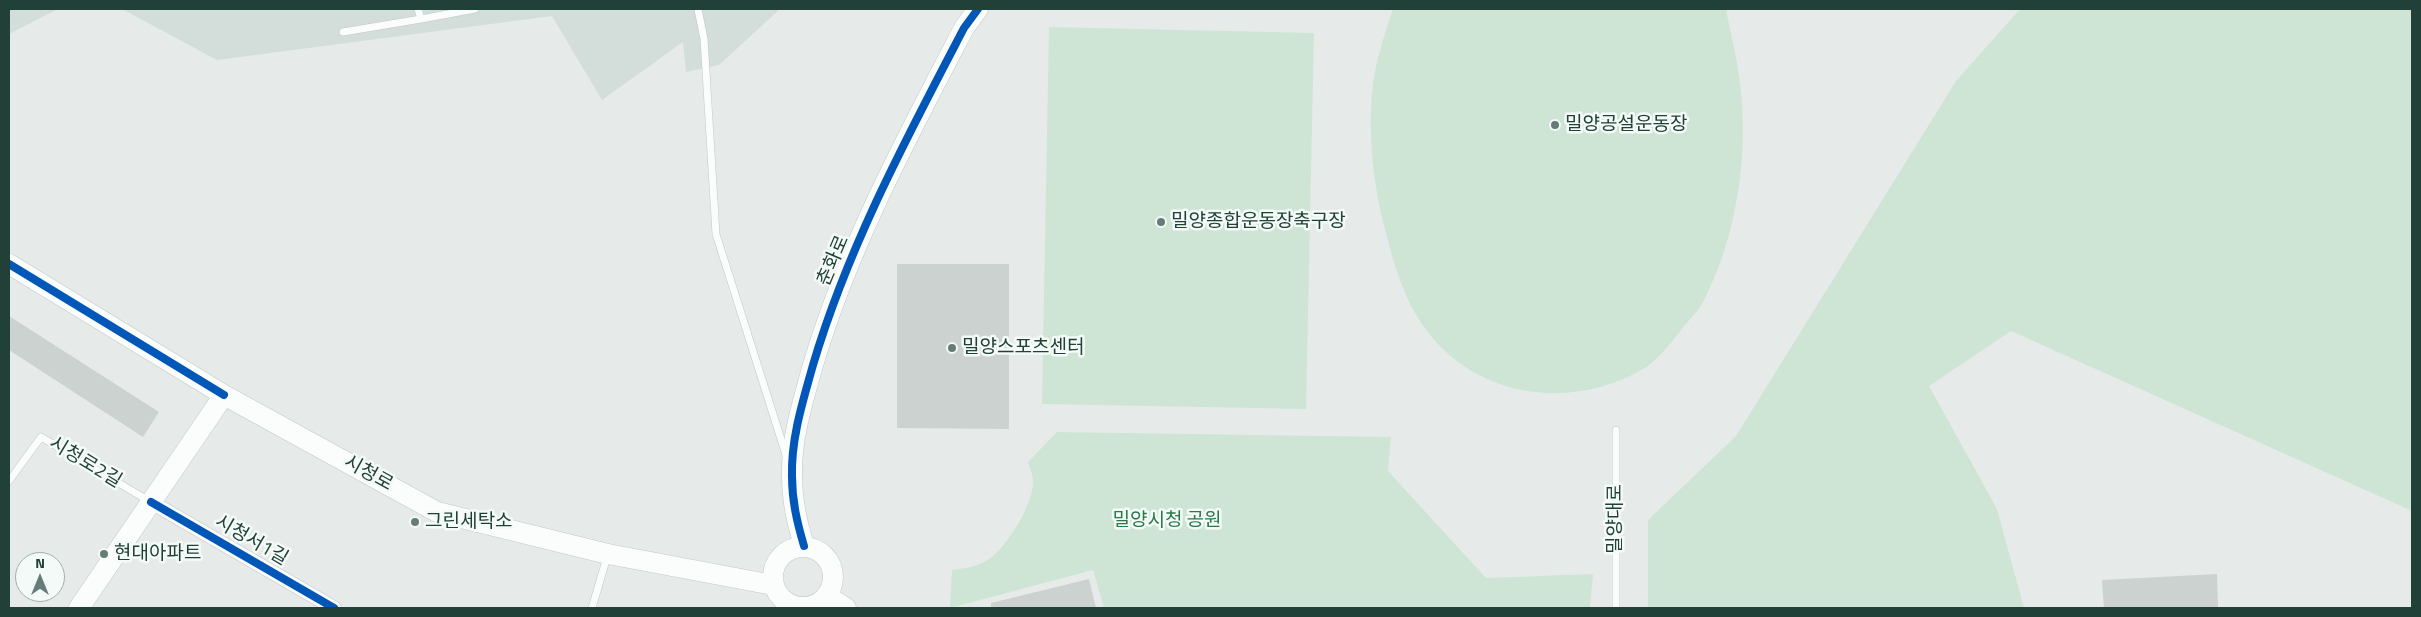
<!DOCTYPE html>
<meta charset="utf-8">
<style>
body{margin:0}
#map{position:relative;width:2421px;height:617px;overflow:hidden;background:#e6ebe9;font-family:"Titillium Web",sans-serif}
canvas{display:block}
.frame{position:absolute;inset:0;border:10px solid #214038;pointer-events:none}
.north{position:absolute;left:15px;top:552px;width:50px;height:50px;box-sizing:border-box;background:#f4faf7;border:1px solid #a0b0ab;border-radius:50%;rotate:0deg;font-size:14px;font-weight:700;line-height:20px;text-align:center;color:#214038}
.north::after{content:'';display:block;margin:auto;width:18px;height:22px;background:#667c76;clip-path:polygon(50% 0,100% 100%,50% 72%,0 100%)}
</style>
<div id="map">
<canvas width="2421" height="617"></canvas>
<div class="frame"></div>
<div class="north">N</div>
</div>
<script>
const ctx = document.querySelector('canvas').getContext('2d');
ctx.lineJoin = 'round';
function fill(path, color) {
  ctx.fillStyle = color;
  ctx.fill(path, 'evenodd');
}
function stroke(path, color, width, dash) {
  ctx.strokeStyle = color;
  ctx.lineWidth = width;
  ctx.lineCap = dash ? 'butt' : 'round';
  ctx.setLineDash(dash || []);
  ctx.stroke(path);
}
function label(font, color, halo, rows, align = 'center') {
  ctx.font = font + ' "Titillium Web","Noto Sans KR",sans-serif';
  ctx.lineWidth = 5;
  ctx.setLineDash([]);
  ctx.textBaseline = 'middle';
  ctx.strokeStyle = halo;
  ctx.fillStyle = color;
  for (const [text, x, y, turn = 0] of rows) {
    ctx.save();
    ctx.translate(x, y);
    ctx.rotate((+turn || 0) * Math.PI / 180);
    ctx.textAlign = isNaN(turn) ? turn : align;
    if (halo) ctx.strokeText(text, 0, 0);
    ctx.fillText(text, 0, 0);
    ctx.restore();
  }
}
const built = new Path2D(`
 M9,9H58L9,34Z
 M122,9H780L719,65L686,72L683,42L602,100L552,16L217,60Z`);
const green = new Path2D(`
 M1393,9H1726C1730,31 1736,53 1739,76C1750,147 1738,233 1705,298C1701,308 1692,317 1685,325C1675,338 1658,360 1645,368C1578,408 1490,401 1436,342C1408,311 1396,273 1386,233C1374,190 1368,139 1372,94C1374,64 1384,37 1393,9Z
 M2020,9H2412V511L2011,331L1929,386L1997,509L2024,608H1648V520L1736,436L1956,81Z
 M1049,27L1314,33L1306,409L1042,404Z
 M1057,432L1391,437L1388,471L1486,578L1593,574L1590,608H1104L1093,570L950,608L952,570C966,568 977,567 989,559C1007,547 1034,503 1033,481C1033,475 1030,468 1028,462Z`);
const building = new Path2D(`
 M897,264H1009V429L897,428Z
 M9,316L159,412L143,437L9,350Z
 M2217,574L2218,608H2104L2102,580Z
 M1089,579L1096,608H991V603Z`);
const lane = new Path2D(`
 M418,9L421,19L475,9
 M698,9L704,39L716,234L786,455
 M343,32L421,19
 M9,481L41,437L149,501
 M592,608L607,557
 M1616,608V430`);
const street = new Path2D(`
 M151,502L334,608`);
const secondary = new Path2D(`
 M9,264L224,395
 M804,546C797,522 792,501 792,476C791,438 803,401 813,365C848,247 907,137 964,28L978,9
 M773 577a30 30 0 1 1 60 0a30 30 0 1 1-60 0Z
 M827,596L846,608
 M79,608L224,395L437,512L608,554L773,585`);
const cycleway = new Path2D(`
 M9,264L224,395
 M151,502L334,608
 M804,546C797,522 792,501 792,476C791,438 803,401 813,365C848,247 907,137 964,28L978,9`);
const markers = [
 [1555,125,5,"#667c76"],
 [1161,222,5,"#667c76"],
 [952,348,5,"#667c76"],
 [415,522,5,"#667c76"],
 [104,554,5,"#667c76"]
];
const poiNames = [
 ["밀양공설운동장",1565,125],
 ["밀양종합운동장축구장",1171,222],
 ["밀양스포츠센터",962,348],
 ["그린세탁소",425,522],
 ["현대아파트",114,554]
];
const streetNames = [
 ["춘화로",834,261,-67],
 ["시청로2길",85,463,31],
 ["시청로",368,474,29],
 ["밀양대로",1616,519,-90],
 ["시청서1길",251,541,30]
];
const parkNames = [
 ["밀양시청 공원",1167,521]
];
fill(built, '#d3ddd9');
fill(green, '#cee5d5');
fill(building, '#ccd2d0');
stroke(lane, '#c3c8c6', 8);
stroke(street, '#c3c8c6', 15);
stroke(secondary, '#c1c9c6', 21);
stroke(lane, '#fbfcfc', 7);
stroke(street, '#fbfcfc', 14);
stroke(secondary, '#fbfcfc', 20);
stroke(cycleway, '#0057b8', 8);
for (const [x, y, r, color] of markers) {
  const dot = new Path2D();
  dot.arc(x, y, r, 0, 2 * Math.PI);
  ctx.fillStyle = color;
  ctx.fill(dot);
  stroke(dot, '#f4faf7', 2);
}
label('19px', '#214038', '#f4faf7', poiNames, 'left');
label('19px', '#214038', '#f4faf7', streetNames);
label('19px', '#297a49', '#f4faf7', parkNames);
</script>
